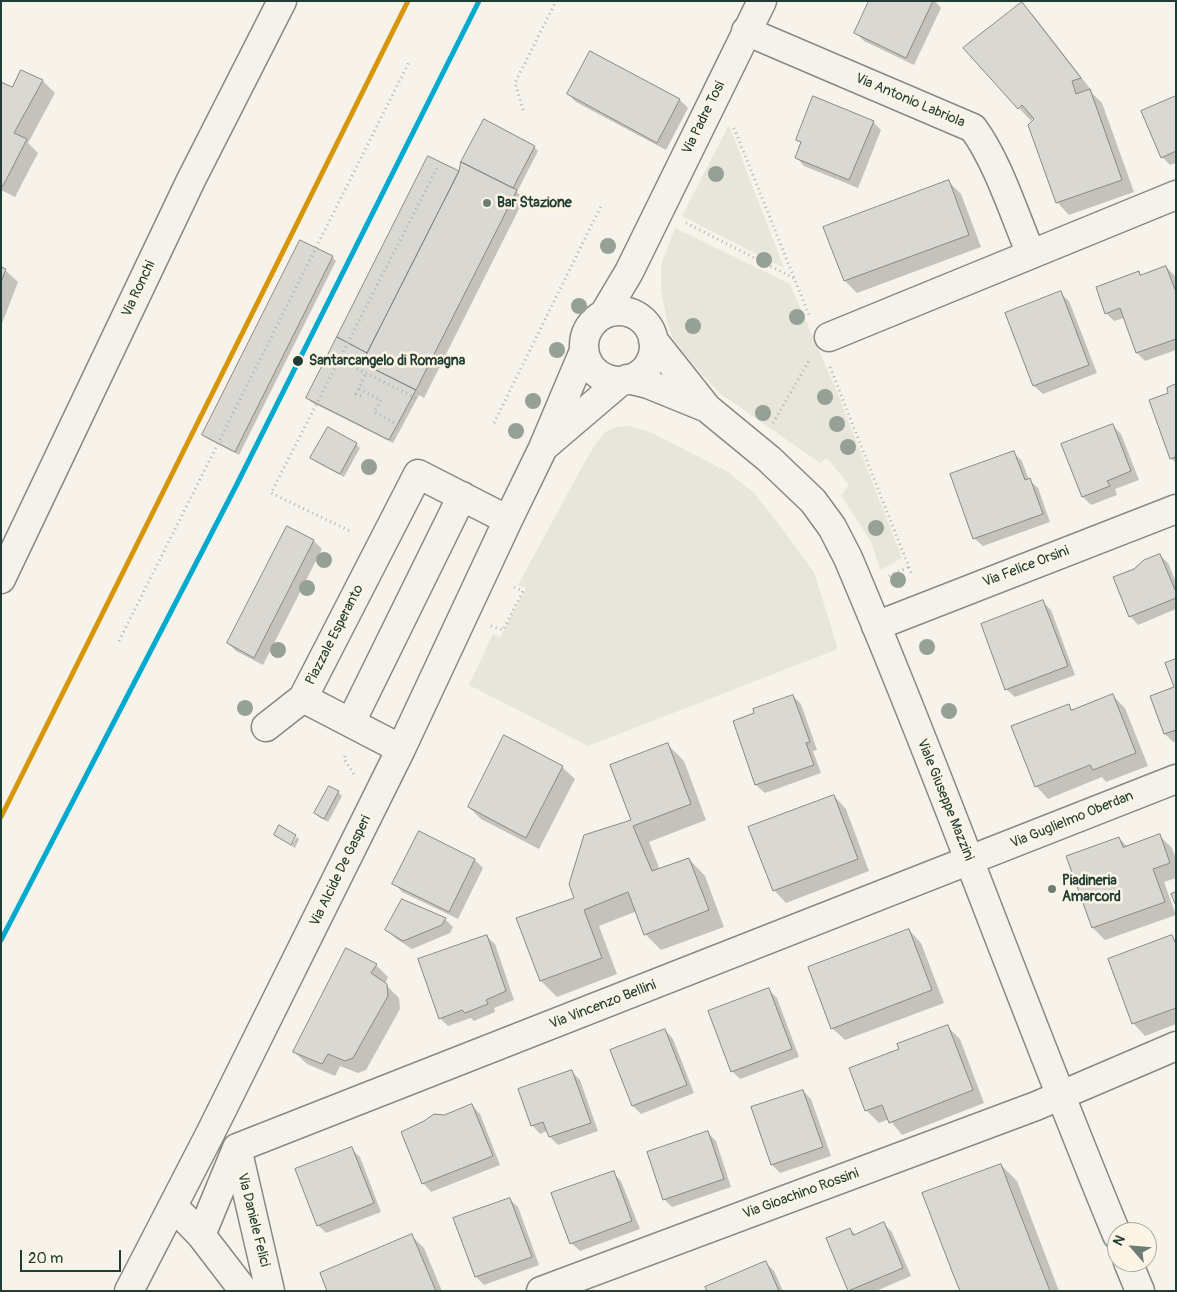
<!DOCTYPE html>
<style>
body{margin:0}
#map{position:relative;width:1177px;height:1292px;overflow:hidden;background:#f7f3ea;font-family:Pangolin,sans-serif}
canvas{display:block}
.frame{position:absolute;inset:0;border:2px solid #1f3d34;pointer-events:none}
.north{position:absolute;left:1107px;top:1222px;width:50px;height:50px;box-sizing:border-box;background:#fcf5e5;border:1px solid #a4ab9e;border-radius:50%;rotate:297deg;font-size:14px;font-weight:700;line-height:20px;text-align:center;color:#1f3d34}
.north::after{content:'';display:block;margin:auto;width:18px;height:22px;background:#6b7d74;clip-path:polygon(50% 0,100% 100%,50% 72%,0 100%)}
.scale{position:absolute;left:20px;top:1250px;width:101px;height:22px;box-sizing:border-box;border:2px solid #1f3d34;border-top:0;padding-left:6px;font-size:15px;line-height:18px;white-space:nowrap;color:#1f3d34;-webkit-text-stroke:4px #fcf5e5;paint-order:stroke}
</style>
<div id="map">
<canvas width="1177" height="1292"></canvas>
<div class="frame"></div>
<div class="north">N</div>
<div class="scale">20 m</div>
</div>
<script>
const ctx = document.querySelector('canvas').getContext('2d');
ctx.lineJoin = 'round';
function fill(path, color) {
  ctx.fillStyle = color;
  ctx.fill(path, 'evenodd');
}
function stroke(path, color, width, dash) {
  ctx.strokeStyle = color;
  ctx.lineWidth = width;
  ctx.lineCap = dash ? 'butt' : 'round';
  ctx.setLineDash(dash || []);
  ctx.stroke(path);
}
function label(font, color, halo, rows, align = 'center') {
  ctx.font = font + ' Pangolin,sans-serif';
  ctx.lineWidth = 5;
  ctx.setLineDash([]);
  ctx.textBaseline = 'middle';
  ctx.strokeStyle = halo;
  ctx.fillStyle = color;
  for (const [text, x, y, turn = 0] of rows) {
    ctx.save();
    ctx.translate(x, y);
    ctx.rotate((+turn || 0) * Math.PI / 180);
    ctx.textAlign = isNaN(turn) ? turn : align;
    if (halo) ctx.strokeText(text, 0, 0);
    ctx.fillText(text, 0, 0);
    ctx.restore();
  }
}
const green = new Path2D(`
 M729,125L784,268L682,216Z
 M675,228L790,284L837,392L902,558L880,570L871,542L841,495L849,485L827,458L820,463L718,392L683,353L673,338L667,322L661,289V265Z
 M630,426L652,433L728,472L753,492L778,523L814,572L838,649L588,746L469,685L493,634L500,637L526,588L518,585L587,458L597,442L605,432L616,427Z`);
const shadow = new Path2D(`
 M871,1H935L941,8L914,65L864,41L856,33Z
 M1022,4L1034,16L1092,91H1090L1102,103L1134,192L1069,215L1057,202L1036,119L1034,117L1031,121L1019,108L965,48Z
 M21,71L43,81L55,93L28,143L38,153L15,197L1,190V84L13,89Z
 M568,94L680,100L688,108L666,150L576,102Z
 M1176,98V163L1170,165L1162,157Z
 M484,121L534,147L538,151L517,192L524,199L424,398L419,395L393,443L311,402L308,398L429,158L459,173Z
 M873,122L881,130L858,188L804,166L796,157L802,144L798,140Z
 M949,182L961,194L981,247L857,293L845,281Z
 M332,257L336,261L239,455L208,439L204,435Z
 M1166,267L1174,275L1176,279V350L1145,361L1137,353L1124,318L1114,321L1106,313L1138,273L1141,276Z
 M1,268L5,270L18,282L1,326Z
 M1060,293L1069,301L1097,373L1043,394L1034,386L1006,314Z
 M1176,386V463L1171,458L1170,394Z
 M1112,425L1121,434L1139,480L1115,489L1117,495L1091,505L1083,497Z
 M328,429L356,444L360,448L344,477L316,462L312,458Z
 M1014,453L1022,461L1029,480L1038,488L1050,522L983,546L974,538Z
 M287,527L314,541L322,549L263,665L236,651L228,643Z
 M1160,555L1168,563L1176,582V609L1138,625L1130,616L1135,570Z
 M1043,602L1051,610L1075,675L1015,697L1006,689Z
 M1176,660V741L1173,742L1165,734L1175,688Z
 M1112,695L1125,708L1148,766L1106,782L1102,777L1048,799L1036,786L1068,706L1073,711Z
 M793,696L801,704L817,750L813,751L821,773L765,793L756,785L734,722Z
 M668,745L684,761L706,820L649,842L660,870L689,859L705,876L724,927L661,950L645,934L637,911L599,926L617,974L557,997L541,981L576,899L633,821Z
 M562,767L575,779L539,849L481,819L469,807Z
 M338,792L342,796L328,822L319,817L315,813Z
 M834,796L846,809L869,871L786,903L774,890Z
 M1159,835L1172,848L1176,859V878L1164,882L1176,915L1105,940L1093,928L1119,838L1128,847Z
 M297,837L299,839L295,848L291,846Z
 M475,860L483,868L458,919L402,892L394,883Z
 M445,919L453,927L450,933L412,949L395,938L387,930Z
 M909,930L921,943L944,1003L845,1040L832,1028Z
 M486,936L495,944L514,1000L494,1008L495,1012L474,1021L471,1018L448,1026L440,1018Z
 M1172,937L1176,941V1024L1145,1036L1133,1023Z
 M376,965L388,977L385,984L399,998L400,1009L366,1070L358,1073L340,1066L335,1076L307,1064L294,1052Z
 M769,990L777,998L799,1057L740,1079L732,1071Z
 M947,1026L960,1039L984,1103L902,1135L889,1119L879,1123L866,1110L901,1049Z
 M665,1030L673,1039L694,1093L641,1114L633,1106Z
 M571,1071L580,1080L598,1131L558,1145L550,1137L547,1131L540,1134L532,1125Z
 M803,1091L811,1099L831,1156L780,1173L772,1165L753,1108Z
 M472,1105L480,1114L500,1165L431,1192L423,1183L444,1116Z
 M707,1132L716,1141L731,1187L672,1207L664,1199Z
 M351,1149L360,1157L381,1212L326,1233L318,1225Z
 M1001,1165L1017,1181L1059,1291H961Z
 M613,1173L621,1181L640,1229L580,1251L571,1243Z
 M509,1199L518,1207L539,1265L484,1285L476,1277Z
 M884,1224L892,1232L911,1276L876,1291H850L827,1239L850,1229L856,1235Z
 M412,1236L424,1248L442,1291H329Z
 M766,1263L774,1271L783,1291H708Z`);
const building = new Path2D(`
 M869,1H933L906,58L854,33Z
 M1022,2L1081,78L1072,81L1076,94L1090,89L1122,180L1056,203L1028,125L1034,119L1022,105L1018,109L963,48Z
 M590,51L680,99L657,143L567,94Z
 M21,70L43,80L14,133L27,139L3,186L1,185V82L12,87Z
 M813,96L874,121L849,180L795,158L801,142L796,140Z
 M1176,96V151L1161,158L1141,111Z
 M484,119L535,146L513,188L461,162Z
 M428,156L459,171L367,353L337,337Z
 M461,162L517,190L416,390L362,363L459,171Z
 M949,180L969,235L844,281L823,227Z
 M300,240L333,256L235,452L202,435Z
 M1166,266L1176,292V339L1136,353L1120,308L1105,314L1096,287L1139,271L1140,275Z
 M1,267L6,269L1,282Z
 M1061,291L1089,365L1033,386L1005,313Z
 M337,337L367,353L362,363L416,390L389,440L306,398Z
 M1176,384V457L1170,459L1149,400L1168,393L1167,388Z
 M1113,424L1131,471L1107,481L1110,486L1082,497L1061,444Z
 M328,427L357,443L340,474L310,458Z
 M1014,451L1025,480L1030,478L1043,514L973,539L950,474Z
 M287,526L314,540L254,658L227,643Z
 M1160,554L1176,592V598L1129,617L1113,577L1134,569L1144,560Z
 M1043,600L1068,666L1005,690L981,624Z
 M1176,659V730L1164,734L1150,696L1174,687L1165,663Z
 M1113,694L1136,753L1093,770L1090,765L1035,787L1011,726L1069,704L1071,710Z
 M793,695L810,742L806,743L814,765L755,785L733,721L754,713L753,709Z
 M504,735L563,766L526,838L468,807Z
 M668,743L691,804L633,826L652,871L689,858L709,910L644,935L628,892L584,910L602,958L540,981L516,918L574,898L569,884L584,835L631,820L610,765Z
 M329,786L339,791L324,819L314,813Z
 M834,795L858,859L773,891L748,827Z
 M279,825L296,835L291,845L274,835Z
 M419,831L475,859L449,912L392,884Z
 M1160,834L1170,863L1153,869L1165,902L1092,928L1066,856L1119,837L1123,847Z
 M1176,892V906L1171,894Z
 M402,899L446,918L442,925L403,941L385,930Z
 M909,929L932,990L831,1029L808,967Z
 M487,935L506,991L486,1000L488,1004L465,1013L462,1010L439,1019L418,959Z
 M1172,935L1176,944V1008L1132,1024L1108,959Z
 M346,948L377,964L371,973L387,984L388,996L353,1058L345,1061L328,1054L322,1064L293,1052Z
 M769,988L792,1049L731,1072L708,1011Z
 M948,1025L973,1090L889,1123L882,1105L865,1111L849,1068L899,1049L897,1044Z
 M665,1029L687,1085L632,1106L610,1050Z
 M572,1070L591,1123L549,1137L543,1122L531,1126L518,1089Z
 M803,1090L823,1147L771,1165L751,1107Z
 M472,1104L493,1156L422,1184L401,1132L424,1121L434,1114L444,1115Z
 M708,1131L724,1179L663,1200L647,1152Z
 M352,1147L374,1203L317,1226L295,1169Z
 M1001,1164L1010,1188L1050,1291H960L955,1279L922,1193Z
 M614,1171L632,1221L570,1244L551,1193Z
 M510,1198L532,1257L475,1277L453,1218Z
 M884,1222L903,1268L848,1291L826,1238L850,1228L853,1235Z
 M412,1234L436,1291H327L320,1273Z
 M766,1261L779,1291H707L705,1287Z`);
const path = new Path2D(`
 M523,110L515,83L556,1
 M734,128L809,315
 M686,223L794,278
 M339,360L271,493L350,531
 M830,367L912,575
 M359,389L381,400L374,412L402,427
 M361,396L356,394L366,373
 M416,398L339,360L437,168
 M494,423L601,206
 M773,423L810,359
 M889,576L909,567
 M491,626L503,630L523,591L511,586
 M119,641L409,62
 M345,756L344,759L354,774`);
const minor = new Path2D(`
 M746,31L973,128C998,162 1014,214 1031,254
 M584 346a35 35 0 1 1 70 0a35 35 0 1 1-70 0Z
 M604,314L629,272L762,1
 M829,337L1176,195
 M653,340L707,408L769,459L813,501L832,527L848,558C943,782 1024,1011 1117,1235
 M627,379L648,384L707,408
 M546,445L621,381
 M1,579L191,180L282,1
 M876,626L1176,509
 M303,698L401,749
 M351,722L462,496
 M266,727L303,698L418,474L508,520
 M237,1148L1176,779
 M237,1148L270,1291
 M173,1206L201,1235L244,1291
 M201,1235L237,1148
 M1128,1262L1140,1291
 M129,1291L211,1132L401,749L508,520L543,448L584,351
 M541,1291L1036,1106L1176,1046`);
const rail1 = new Path2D(`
 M1,940L236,486L479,1`);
const rail2 = new Path2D(`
 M1,817L408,1`);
const trees = [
 [716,174],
 [608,246],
 [764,260],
 [579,306],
 [797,317],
 [693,326],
 [557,350],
 [825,397],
 [533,401],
 [763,413],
 [837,424],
 [516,431],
 [848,447],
 [369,467],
 [876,528],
 [324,560],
 [898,580],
 [307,588],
 [927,647],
 [278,650],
 [245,708],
 [949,711]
];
const markers = [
 [487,203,5,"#6b7d74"],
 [298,361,6,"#1f3d34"],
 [1052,889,5,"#6b7d74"]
];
const streetNames = [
 ["Via Antonio Labriola",910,101,23],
 ["Via Padre Tosi",704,118,-64],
 ["Via Ronchi",139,289,-65],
 ["Via Felice Orsini",1026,567,-21],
 ["Piazzale Esperanto",335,635,-63],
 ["Viale Giuseppe Mazzini",945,800,68],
 ["Via Guglielmo Oberdan",1072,820,-22],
 ["Via Alcide De Gasperi",341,871,-64],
 ["Via Vincenzo Bellini",603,1005,-21],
 ["Via Gioachino Rossini",801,1194,-20],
 ["Via Daniele Felici",253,1220,76]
];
const poiNames = [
 ["Bar Stazione",497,203],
 ["Piadineria",1062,881],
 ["Amarcord",1062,897]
];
const stopNames = [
 ["Santarcangelo di Romagna",309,361]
];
fill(green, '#e8e5da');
fill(shadow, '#0003');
fill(building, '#dad8d2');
stroke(building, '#868984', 1);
stroke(minor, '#868984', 31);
stroke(path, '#b0b2ad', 3, [1, 4]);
stroke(minor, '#f5f2ec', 28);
stroke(rail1, '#00a9ce', 5);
stroke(rail2, '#d79608', 5);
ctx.fillStyle = '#95a096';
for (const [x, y] of trees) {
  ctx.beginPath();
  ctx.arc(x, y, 8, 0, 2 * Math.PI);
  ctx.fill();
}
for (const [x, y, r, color] of markers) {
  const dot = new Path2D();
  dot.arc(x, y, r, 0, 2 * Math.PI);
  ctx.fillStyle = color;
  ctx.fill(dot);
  stroke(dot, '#fcf5e5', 2);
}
label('14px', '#1f3d34', '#fcf5e5', streetNames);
label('bold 14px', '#1f3d34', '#fcf5e5', poiNames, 'left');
label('bold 14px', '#1f3d34', '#fcf5e5', stopNames, 'left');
</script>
